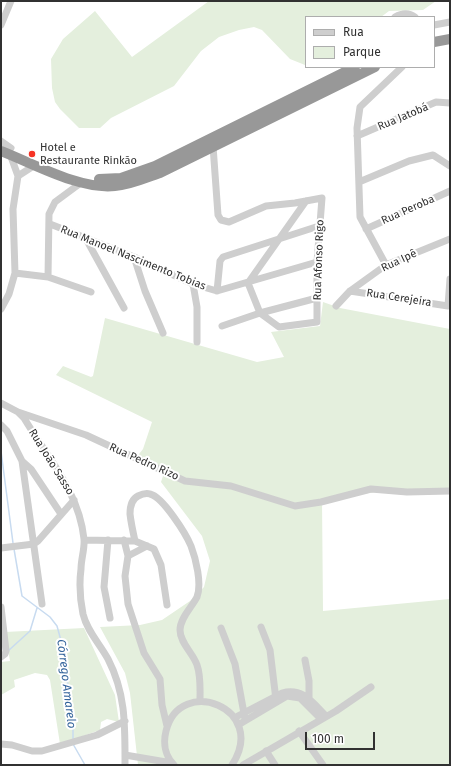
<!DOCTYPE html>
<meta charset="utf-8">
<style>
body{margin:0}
#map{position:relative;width:451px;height:766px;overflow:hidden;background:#fff;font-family:"Fira Sans",sans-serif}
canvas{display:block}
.frame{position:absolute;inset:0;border:2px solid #313131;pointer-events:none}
.legend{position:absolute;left:305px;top:16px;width:130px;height:52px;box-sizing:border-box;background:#fff;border:1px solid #adadad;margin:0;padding:5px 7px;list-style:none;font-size:12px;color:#313131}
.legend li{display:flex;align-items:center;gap:8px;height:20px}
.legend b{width:20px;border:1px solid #adadad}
.scale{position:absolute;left:305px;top:732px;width:70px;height:18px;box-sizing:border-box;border:2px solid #313131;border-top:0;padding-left:5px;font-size:12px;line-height:14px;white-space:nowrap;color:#313131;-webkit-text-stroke:3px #fff;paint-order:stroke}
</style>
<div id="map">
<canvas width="451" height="766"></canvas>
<div class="frame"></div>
<ul class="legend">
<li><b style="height:5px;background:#cecece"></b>Rua</li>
<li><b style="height:11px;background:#e4efdd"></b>Parque</li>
</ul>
<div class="scale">100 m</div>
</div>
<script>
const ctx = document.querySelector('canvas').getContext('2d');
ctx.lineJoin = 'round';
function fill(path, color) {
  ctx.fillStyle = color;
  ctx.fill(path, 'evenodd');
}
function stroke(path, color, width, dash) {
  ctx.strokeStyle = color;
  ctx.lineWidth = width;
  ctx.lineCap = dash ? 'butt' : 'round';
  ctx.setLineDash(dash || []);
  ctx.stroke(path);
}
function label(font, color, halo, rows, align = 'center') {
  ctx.font = font + ' "Fira Sans",sans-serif';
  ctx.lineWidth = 4;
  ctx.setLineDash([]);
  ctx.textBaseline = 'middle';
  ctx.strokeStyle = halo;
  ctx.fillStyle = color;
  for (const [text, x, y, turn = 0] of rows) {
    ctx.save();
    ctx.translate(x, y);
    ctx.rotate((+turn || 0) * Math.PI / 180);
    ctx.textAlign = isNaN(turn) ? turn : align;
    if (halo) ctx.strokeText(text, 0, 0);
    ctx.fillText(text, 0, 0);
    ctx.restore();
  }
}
const green = new Path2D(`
 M209,1H436L423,10L389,11L381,17H306L305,65L290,59L262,30L254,27L239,30L219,37L201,51L174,86L111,118L100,128H79L60,109L55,102L52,88L51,59L63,39L95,11L132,57Z
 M323,302L340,308L450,329V493L389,490L322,500L323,611L450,599V765H138L130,693L125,673L100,627L140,625L162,620L190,601L204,587L210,561L202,536L161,482L164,473L136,458L143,449L152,422L56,375L63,366L91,377L93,376L105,318L257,362L284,357L271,332L320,326Z
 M84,628L115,695L119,722L107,719L101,722L100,730L60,744L50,680L47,675L35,673L14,680L15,687L1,695V662L10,661L5,632Z`);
const stream = new Path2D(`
 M1,451L13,543
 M14,549L22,596L50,617L57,626L63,648L73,725V740
 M8,651L30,631L37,608
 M73,744L85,765`);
const minor = new Path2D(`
 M395,17C402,13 408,12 415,17
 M1,25L11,1
 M434,25L450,22
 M357,136L436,102L450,103
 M1,141L11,148
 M213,146L218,215L221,220L229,222L266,206L295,203L322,198L317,262V322L279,327L260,313L248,283L306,201
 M18,176L35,165
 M359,182L409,161L433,155L450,166
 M50,224L134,257L193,284L217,291L317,262
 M366,229L450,191
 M85,237L124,308
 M134,257L145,291L163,333
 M386,265L360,217L357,128L360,107L402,67
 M15,273L48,277L91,292
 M48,277L49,214L55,202L82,182
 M193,284L197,307V342
 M217,291L220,261L223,257L319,226
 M350,291L448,306L450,279
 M336,306L350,291L386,265L450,239
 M1,309L9,294L15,273L13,209L18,176L10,154
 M222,326L260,313L317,298
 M1,403L18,412L24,418C47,457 79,491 84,539C85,548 81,559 81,569C79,584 80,599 83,614C87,631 100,644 108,659C126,694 125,726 125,765
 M18,412L86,435L185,481L231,486L295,506L321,502L371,489L407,492L450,491
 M1,425L7,431L22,461L31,469L61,514
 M22,461L42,604
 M84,540L135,541L154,549L161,565L167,605
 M108,540L104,587L110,618
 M124,540L128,556
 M135,541C133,532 131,523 130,514C130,507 132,499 138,496C142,494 147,493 150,494C163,497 186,534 191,546C196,559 202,584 197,597C192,607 180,618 180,630C180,643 193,653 197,665C201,676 200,690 200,701
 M147,546L128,556L125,576L128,604L144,653L160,679L162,705L167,726
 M1,548L34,544L38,541L74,500
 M1,607L6,651L5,654L1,657
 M261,627L270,650L276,700
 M221,628L235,664L245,719
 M305,660L309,681V698
 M234,718L282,693C303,687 313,703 326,716
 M238,725L287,696L300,698L321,719
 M299,731L323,765
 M1,744L12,745L32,751H42L97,735L125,721
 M266,751L275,765
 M125,755L172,763
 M174,765C165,756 163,743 166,731C180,674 269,708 232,765
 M243,765L336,711L371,687`);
const highway = new Path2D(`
 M434,42L450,39
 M1,151C34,164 80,190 115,186C131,185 145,178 160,173L375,67
 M99,179L121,178L155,166L355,67`);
const markers = [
 [32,154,4,"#f63324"]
];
const streetNames = [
 ["Rua Jatobá",403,117,-23],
 ["Rua Peroba",408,210,-24],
 ["Rua Manoel Nascimento Tobias",133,258,22],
 ["Rua Afonso Rigo",319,260,-88],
 ["Rua Ipê",399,261,-25],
 ["Rua Cerejeira",399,298,9],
 ["Rua João Sasso",51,462,58],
 ["Rua Pedro Rizo",144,462,24]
];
const poiNames = [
 ["Hotel e",40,148],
 ["Restaurante Rinkão",40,161]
];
const waterNames = [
 ["Córrego Amarelo",66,684,83]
];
fill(green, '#e4efdd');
stroke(stream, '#c8dbf0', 1.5);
stroke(minor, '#cecece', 7);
stroke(highway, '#989898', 10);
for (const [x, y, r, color] of markers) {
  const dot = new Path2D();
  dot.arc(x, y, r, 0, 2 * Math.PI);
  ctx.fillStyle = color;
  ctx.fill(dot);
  stroke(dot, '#fff', 1.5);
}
label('11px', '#313131', '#fff', streetNames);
label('11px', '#313131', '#fff', poiNames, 'left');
label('italic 12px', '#35659c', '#fff', waterNames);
</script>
